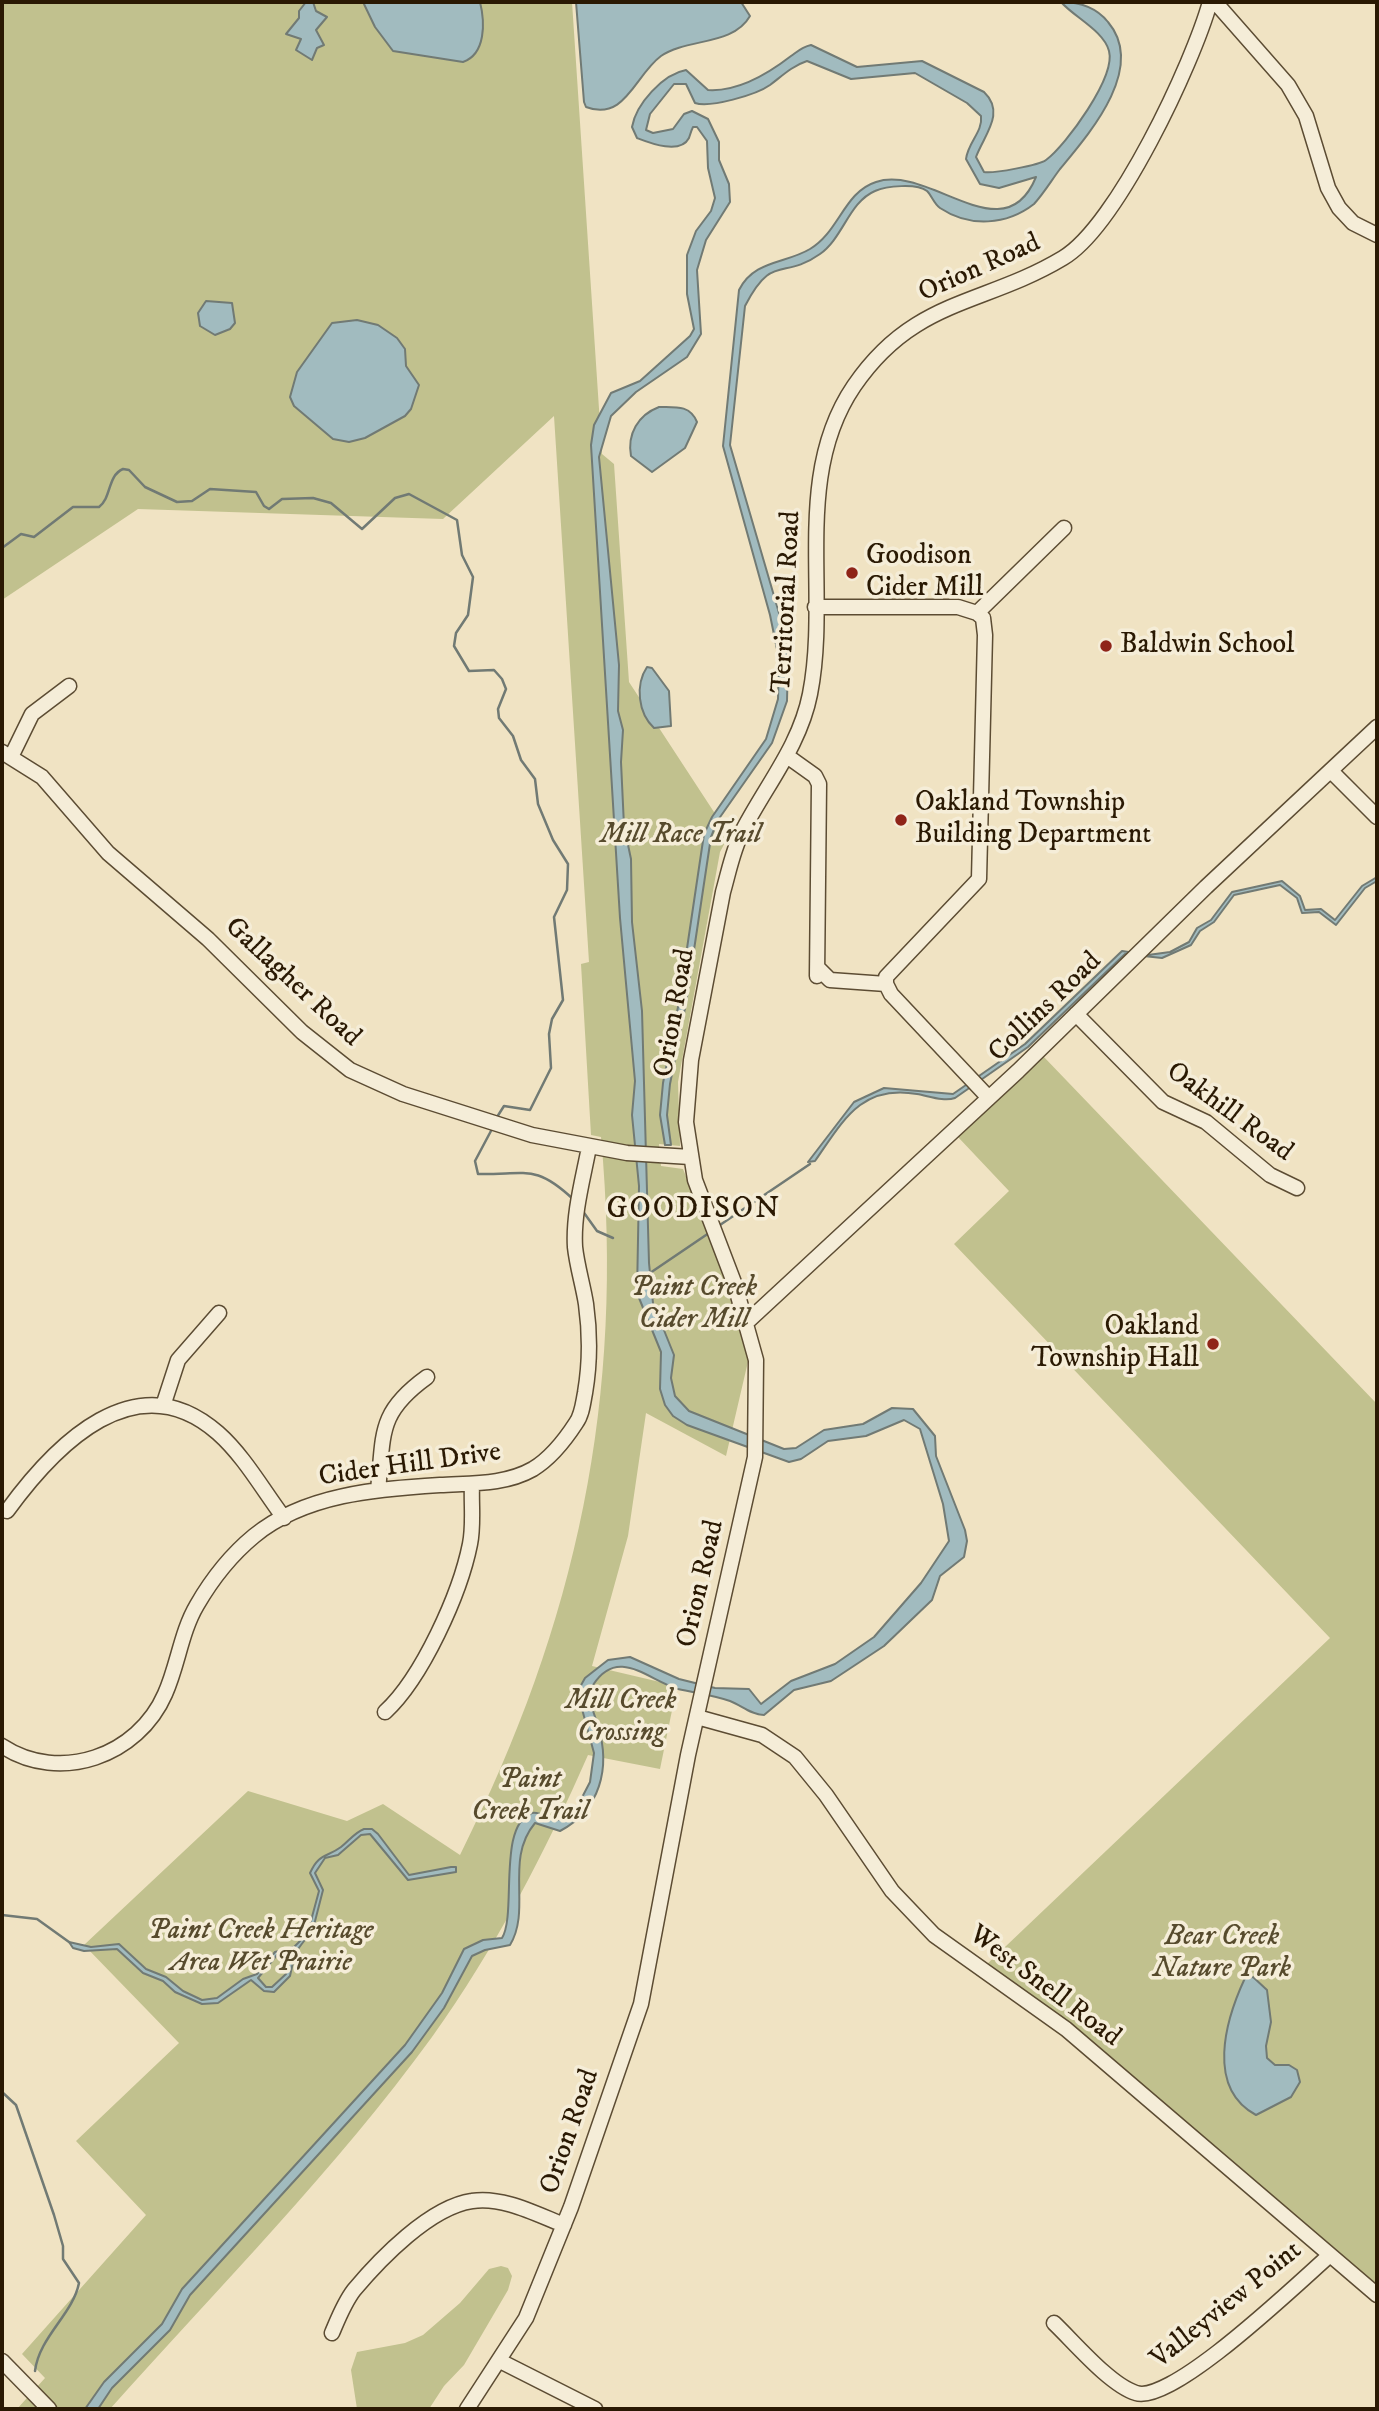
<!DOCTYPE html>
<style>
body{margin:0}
#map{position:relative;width:1379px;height:2411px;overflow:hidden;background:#f0e3c3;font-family:"IM FELL DW Pica",serif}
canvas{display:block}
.frame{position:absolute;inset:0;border:4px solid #2a1903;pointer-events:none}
</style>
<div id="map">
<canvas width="1379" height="2411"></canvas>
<div class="frame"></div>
</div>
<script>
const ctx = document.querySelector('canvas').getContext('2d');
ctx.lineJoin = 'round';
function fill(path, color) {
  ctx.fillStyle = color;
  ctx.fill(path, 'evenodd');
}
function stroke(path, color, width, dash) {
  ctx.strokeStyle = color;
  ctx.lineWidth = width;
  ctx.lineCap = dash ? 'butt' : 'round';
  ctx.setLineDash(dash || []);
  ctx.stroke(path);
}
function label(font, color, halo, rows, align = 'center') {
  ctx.font = font + ' "IM FELL DW Pica",serif';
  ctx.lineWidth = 7;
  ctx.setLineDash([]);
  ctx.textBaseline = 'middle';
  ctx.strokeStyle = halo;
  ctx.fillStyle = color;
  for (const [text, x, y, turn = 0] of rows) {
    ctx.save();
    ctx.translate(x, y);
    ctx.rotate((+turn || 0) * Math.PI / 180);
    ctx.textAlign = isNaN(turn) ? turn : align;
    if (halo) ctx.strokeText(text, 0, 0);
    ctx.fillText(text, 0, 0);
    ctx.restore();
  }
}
const green = new Path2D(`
 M2,2H572L602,454L614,464L629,682L729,835L720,852L678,1082L680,1146L659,1144L661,1166L683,1169L731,1289L750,1353L726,1456L646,1413L628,1536L592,1666L677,1686L660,1769L588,1755C545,1853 495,1949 432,2037C336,2169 219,2287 110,2409H17L45,2378L22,2354L146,2215L76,2141L179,2043L84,1945L248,1791L347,1821L383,1804L460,1855C577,1623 625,1397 601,1137L591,1135L581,964L589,962L554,416L443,519L138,509L2,600Z
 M1043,1056L1377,1404V2287L985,1966L1330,1638L954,1244L1009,1191L958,1137Z
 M501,2266L508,2268L512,2276L508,2290L464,2365L444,2386L429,2409H357L351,2370L357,2352L405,2343L423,2335L460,2303L489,2269Z`);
const water = new Path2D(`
 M306,2H313L316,11L327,17L316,30L324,45L317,48L312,60L296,50L301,39L286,34L299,18V11Z
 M363,2H480C485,22 486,54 463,62L393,51L375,27Z
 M576,2H741L750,16C733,46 687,38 661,56C635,75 625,122 586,107L584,102Z
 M1061,2C1080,2 1096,7 1108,22C1147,68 1089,134 1060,169C1051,181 1044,193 1034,204C1007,225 970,228 940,208C934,204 932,196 927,191C917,183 886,186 875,191C849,202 843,238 820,254C782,281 773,252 745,306L730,445L779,613L788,658L787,701L772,743L718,820L711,837L686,1003L670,1084L667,1115L671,1145H665L660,1115L663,1083L679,1002L704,834L712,817L766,739L778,699L779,659L770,615L723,446L739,290C754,260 785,264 810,249C839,232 844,192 876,182C930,164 1004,255 1036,177L999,188L980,184L966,159C968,142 983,132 981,116L967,103L915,73L851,79L807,61C792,66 782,76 770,85C756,95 710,108 695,103L686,84H674L650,114L646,130L653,133L673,129L684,114L692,111L708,119L719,142V160L729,184L730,202L706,240L697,270L701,334L687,357L636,392L611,416L599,457L619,665L618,711L623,730L621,762L624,826L631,859L632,922L642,1011L649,1263L653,1303L674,1355L671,1378L675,1396L689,1411L784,1449L796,1448L824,1430L863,1424L892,1408L913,1409L935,1436L936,1456L965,1530L967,1541L964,1557L940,1576L932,1600L884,1646L831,1681L794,1690L764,1715C751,1715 741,1705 730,1701C714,1695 695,1693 678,1689C648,1680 618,1646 593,1685C585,1697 595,1714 598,1726C611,1768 600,1810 560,1831L535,1823C504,1860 532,1909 510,1945L485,1950L472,1956L444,2008L412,2052L190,2295L170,2330L112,2388L98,2409H85L104,2382L162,2324L182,2289L405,2045L442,1993L464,1949L483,1940L502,1938C517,1914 497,1825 532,1813C539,1811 550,1819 558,1820L577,1807L590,1782L594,1753L579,1698L580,1687L585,1678L608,1660L630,1657L679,1679L715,1688L749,1689L761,1704L791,1681L835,1664L874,1637L921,1583L949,1541L943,1504L920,1429L904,1420L866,1436L828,1441L801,1459L789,1462L687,1425L673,1416L665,1405L660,1389L661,1352L637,1293L639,1186L632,1115L635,1081L620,918L591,445L594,425L611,393L640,381L690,336L694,329L687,294V255L696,231L711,211L715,198L708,168L707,141L697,127H693C691,131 690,135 689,138C680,155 650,143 637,138L632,127C636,104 663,74 686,70L708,90C738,92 769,73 791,56C798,51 802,47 811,45L857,67L922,61L984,92C1006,113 984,135 976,157L984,172C992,174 1040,165 1046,160C1066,145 1116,77 1109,51C1104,31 1074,17 1061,2Z
 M206,301L232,303L235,323L230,329L215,335L200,326L198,313Z
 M357,320L378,325L397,338L405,349L406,366L419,385L411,409L405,416L365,438L349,442L333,439L294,406L290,397L297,372L332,323Z
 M659,407C676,407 690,405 697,422L685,448L652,472L631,456C627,434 638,415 659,407Z
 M647,667L652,668L669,691L671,726L654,728C638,713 635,685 647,667Z
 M1377,877V881L1365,888L1336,925L1319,912L1302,913L1297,898L1280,885L1234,895L1214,922L1200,931L1191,945L1162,958L1125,954L1028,1047L955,1098C944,1102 929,1096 917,1094C861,1084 843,1121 815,1161L808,1162L854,1102L884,1088L953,1094L1025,1044L1122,951L1148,955L1170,952L1189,942L1197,928L1211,920L1232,892L1282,881L1300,896L1305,910L1321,909L1335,920L1362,886Z
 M364,1829H372L378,1834L409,1875L451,1867H456V1872L408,1880L370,1834L361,1835L338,1855L325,1858L315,1873L323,1890L313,1929L295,1953L290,1976L274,1992L264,1991L251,1980L218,2003L202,2004L175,1992L163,1981L143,1973L117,1949L84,1951L73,1948L69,1942L91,1947L119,1944L146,1969L166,1977L183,1991L202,2000L217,1998L243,1979L257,1974L275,1952L294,1947L301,1940L309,1928L319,1891L310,1873C319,1853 326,1858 341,1847C349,1841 354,1833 364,1829ZM290,1950L286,1974L272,1987H266L258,1978L277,1955Z
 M1253,1977L1267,1990L1271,2022L1266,2046L1267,2058L1275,2065H1289L1297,2070L1300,2082L1291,2097L1256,2115C1206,2088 1225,2021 1245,1978Z`);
const stream = new Path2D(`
 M2,548L21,534L34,537L73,507H99C112,497 107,476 123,469L129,470L145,487L177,502L192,501L210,489L256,492L264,506L269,509L282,499L313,498L331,503L362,529L395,498L409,494L457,520L462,555L473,577L468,615L456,633L454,646L469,671L494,670L502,679L506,689L498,709L499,718L513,736L521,760L535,779L538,804L553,840L568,864L567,890L554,917L563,1000L552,1019L549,1034L551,1068L530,1110L504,1106L497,1117
 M492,1129L475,1161L478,1174C526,1175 535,1163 574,1200
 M582,1210L597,1231L613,1238
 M717,1227L810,1164
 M650,1273L709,1233
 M2,1915L37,1919L69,1942
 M2,2092L16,2105L54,2215L63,2246V2259L79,2283C73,2314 39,2337 35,2371`);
const minor = new Path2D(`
 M1215,2L1288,85L1306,116L1328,188L1339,208L1353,223L1377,235
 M815,607H958L977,613
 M977,613L1064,528
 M2,752L42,777L108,853L208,939L302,1032L350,1070L403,1094L532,1135L627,1153L690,1157
 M787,756L815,776L819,784L817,976
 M11,757L32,714L69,686
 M1332,772L1377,817
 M818,968L830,980L886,984
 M886,984V977L979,879L985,635L983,618L977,613
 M886,984L891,994L988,1097
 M1076,1014L1163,1102L1206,1122L1270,1175L1297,1188
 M747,1322L1018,1071L1206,887L1377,727
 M163,1406L178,1360L219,1313
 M378,1490C384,1434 377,1413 427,1377
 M7,1511C55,1445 136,1361 218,1433C244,1456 263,1490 284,1518
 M385,1712C422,1678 460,1594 470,1544C474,1525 471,1503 472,1484
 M697,1717L762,1735L795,1757L826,1795L892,1891L934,1935L1066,2029L1377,2295
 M2,1746C60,1784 138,1756 165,1694C178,1665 181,1632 197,1605C212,1579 231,1555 254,1536C305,1494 377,1489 440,1485C471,1483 505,1485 533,1469C551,1458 565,1440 576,1423C582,1415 583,1403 585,1393C590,1364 590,1333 586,1304C583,1285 577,1266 575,1247C573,1214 583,1179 589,1147
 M1054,2323C1074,2342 1110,2385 1136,2393C1172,2405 1299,2282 1330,2255
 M332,2333C338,2319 344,2303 354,2290C380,2259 430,2207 472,2201C502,2196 536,2214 564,2225
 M2,2361L49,2409
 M500,2361L595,2409
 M467,2409L526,2318L571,2207L641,2004L688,1755L755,1457L756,1360L735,1285L695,1180L686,1122L691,1060L723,892C729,871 733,849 743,830C767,784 800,745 810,694C830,592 792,477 854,386C914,298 983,306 1063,258C1117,226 1193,63 1210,2`);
const markers = [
 [852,573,7,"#8f2418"],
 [1106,646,7,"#8f2418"],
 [901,820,7,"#8f2418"],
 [1213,1344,7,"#8f2418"]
];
const streetNames = [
 ["Orion Road",980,269,-24],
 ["Territorial Road",788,602,-87],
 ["Gallagher Road",292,983,43],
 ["Collins Road",1046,1008,-44],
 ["Orion Road",676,1013,-80],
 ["Oakhill Road",1229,1113,36],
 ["Cider Hill Drive",410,1466,-8],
 ["Orion Road",702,1584,-77],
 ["West Snell Road",1044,1987,37],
 ["Orion Road",571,2132,-71],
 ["Valleyview Point",1227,2306,-39]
];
const poiNames = [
 ["Goodison",866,557],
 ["Cider Mill",866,589],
 ["Baldwin School",1120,646],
 ["Oakland Township",915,804],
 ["Building Department",915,836],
 ["Oakland",1199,1328,"right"],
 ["Township Hall",1199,1360,"right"]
];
const parkNames = [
 ["Mill Race Trail",681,836],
 ["Paint Creek",694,1289],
 ["Cider Mill",694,1321],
 ["Mill Creek",621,1702],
 ["Crossing",621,1734],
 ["Paint",530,1781],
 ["Creek Trail",530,1813],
 ["Paint Creek Heritage",261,1932],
 ["Area Wet Prairie",261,1964],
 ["Bear Creek",1222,1938],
 ["Nature Park",1222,1970]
];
const neighbourhoodNames = [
 ["GOODISON",694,1211]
];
fill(green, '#c1c18e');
fill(water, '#a1bbbf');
stroke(water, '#717a74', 2);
stroke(stream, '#717a74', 2.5);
stroke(minor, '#5c4c33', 17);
stroke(minor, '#f5edd8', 14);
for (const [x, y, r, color] of markers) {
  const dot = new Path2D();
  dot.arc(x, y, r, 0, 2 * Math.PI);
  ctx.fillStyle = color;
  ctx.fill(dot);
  stroke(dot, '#f5edd8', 2.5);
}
label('28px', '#2a1903', '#f5edd8', streetNames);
label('28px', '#2a1903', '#f5edd8', poiNames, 'left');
label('italic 28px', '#574b2d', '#f5edd8', parkNames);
ctx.letterSpacing = '2px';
label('30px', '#2a1903', '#f5edd8', neighbourhoodNames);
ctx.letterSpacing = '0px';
</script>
